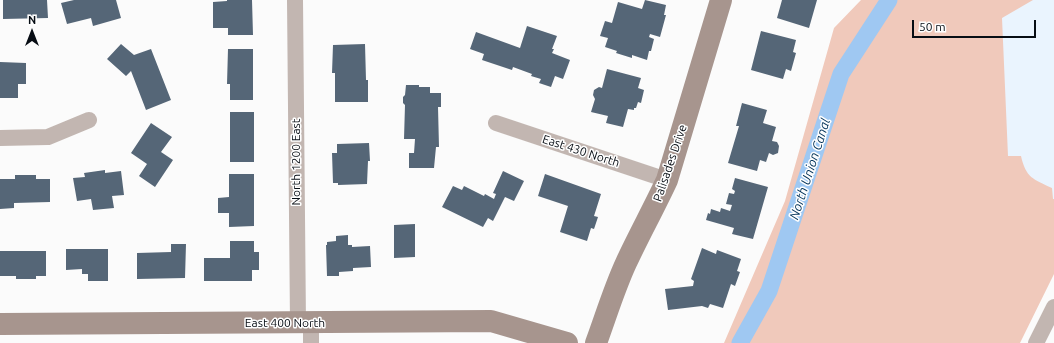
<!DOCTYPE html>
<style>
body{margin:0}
#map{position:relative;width:1054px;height:343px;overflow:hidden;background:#fbfbfb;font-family:Ubuntu,sans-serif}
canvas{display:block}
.north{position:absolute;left:12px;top:12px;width:40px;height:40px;-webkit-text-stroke:3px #fff;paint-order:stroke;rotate:0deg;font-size:11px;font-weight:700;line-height:16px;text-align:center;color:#070d14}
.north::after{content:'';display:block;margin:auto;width:14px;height:18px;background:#070d14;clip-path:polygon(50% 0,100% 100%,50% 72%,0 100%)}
.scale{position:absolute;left:912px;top:20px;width:124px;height:18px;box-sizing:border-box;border:2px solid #070d14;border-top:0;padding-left:5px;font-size:12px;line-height:14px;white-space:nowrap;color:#070d14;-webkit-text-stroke:3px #fff;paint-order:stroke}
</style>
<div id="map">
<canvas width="1054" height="343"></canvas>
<div class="north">N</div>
<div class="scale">50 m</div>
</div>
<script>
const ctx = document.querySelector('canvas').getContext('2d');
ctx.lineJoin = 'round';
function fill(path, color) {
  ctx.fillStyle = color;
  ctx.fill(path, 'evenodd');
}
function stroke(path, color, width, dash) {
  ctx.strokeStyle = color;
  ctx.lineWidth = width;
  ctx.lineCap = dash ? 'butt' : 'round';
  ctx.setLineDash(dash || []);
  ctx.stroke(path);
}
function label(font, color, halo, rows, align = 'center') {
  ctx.font = font + ' Ubuntu,sans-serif';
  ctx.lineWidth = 3;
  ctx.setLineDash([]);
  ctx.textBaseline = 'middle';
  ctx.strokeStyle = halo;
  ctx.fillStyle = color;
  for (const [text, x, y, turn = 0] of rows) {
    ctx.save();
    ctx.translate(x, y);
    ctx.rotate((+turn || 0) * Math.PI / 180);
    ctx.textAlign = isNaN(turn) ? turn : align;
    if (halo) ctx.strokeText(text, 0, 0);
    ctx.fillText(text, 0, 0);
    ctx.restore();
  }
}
const built = new Path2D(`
 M945,0H1054V244L908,81Z`);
const green = new Path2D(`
 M861,0H1033L1002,18L1008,156H1021C1026,178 1033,179 1052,188L1053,199H1054V274L1020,343H724L785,201L834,28Z`);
const canal = new Path2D(`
 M740,343L769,291L841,74L889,0`);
const building = new Path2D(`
 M3,0H47L48,18L3,19Z
 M74,0H116L121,18L93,26L91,18L67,24L61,3Z
 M227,0H252L253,35H228V28H213V2L227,1Z
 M645,0L666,5L664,15H666L660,37L650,34L649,37L654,39L651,51H649L647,60L632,55V58L616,53L617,51L605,47L608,38L600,36L605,21L612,23L618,2L642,9Z
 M782,0H817L809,28L777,18Z
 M527,26L557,36L552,49H554L552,53L570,60L563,79L555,76L551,87L539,83L541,79L531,76L532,74L513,67L512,70L482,60L484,54L470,49L476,32L520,48Z
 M761,31L796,40L793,52L796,53L791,71L786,69L783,79L751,70Z
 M121,44L134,55L151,49L171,100L146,110L131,71L126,76L107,59Z
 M365,44L366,80H368V102H335V73H332L333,45Z
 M228,49H253V100H230V84H227Z
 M0,62L26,63V84H18V98H0Z
 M607,69L641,78L638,88L644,90L641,103L638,102L636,108H634V110L628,109L623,127L606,123L608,116L591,112L595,99L593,95L594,90L599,87L602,88Z
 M406,85H419V87H430V93H441V107H438L439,147H436L434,168H409V153H414L415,139H404L405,105L403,103V97L405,95Z
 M742,103L767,110L763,123L776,127L772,141L777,142L779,146L778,153L773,155L769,153L766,162L760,160L757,171L728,163L739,126H736Z
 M230,112H254V162H230Z
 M151,123L172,137L161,152L173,160L155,187L139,176L147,164L131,153Z
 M369,143L370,161H368L367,184L338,185V183H333L332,153H337V144Z
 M105,170V173L121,171L124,195L112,196L114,208L93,210L91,199L77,201L73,178L85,177L84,173Z
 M503,171L524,181L514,201L505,197L493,221L488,218L483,227L442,207L453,186L462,190L464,186L484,196L485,194L494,199L496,194L493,193Z
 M229,174H254V226L229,227V213H218V198L229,197Z
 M545,174L601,194L594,216L598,217L594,229L591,228L587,241L560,232L568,206L538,196Z
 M15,175H36V179H50V202L14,203V208L0,209V179H15Z
 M735,178L768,187L753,239L732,234L734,228L706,220L708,213L710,214L711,209L720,212L721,208L730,211L732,205L726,204L729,193L734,194L735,191L732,189Z
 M415,224V257L394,258V225Z
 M348,235V245H352V247L370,246L371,267L353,268V271L339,272V276H327L326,245H327V242L336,241V236Z
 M230,241H254V252H259V270H252V281H204V258H230Z
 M171,244H186L185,278L137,279V253L171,252Z
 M702,248L716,254L717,250L741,259L737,271L740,272L735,286L731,284L723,308L710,304L708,308L702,306L668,310L665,289L693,286L694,281L691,279Z
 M66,249H108V281H88V274H82V269L66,270Z
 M0,251H46V276H36V279H16V276H0Z`);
const street = new Path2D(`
 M295,0L298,323
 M496,123L667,180
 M0,138L48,137L89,120
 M311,323V343
 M1036,343L1054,307`);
const secondary = new Path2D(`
 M0,324L491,321L567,343
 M596,343C606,316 614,289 626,263C639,235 654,208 667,180L721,0`);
const streetNames = [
 ["East 430 North",581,151,18],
 ["North 1200 East",296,162,-90],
 ["Palisades Drive",670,163,-71],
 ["East 400 North",285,323]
];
const waterNames = [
 ["North Union Canal",810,169,-72]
];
fill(built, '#eaf4fe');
fill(green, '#f0c9bb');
stroke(canal, '#9fc8f2', 17);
fill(building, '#567');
stroke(street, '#c2b6b1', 16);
stroke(secondary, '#a7958e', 22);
label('12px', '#070d14', '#fff', streetNames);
label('italic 13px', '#04345a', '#fff', waterNames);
</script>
